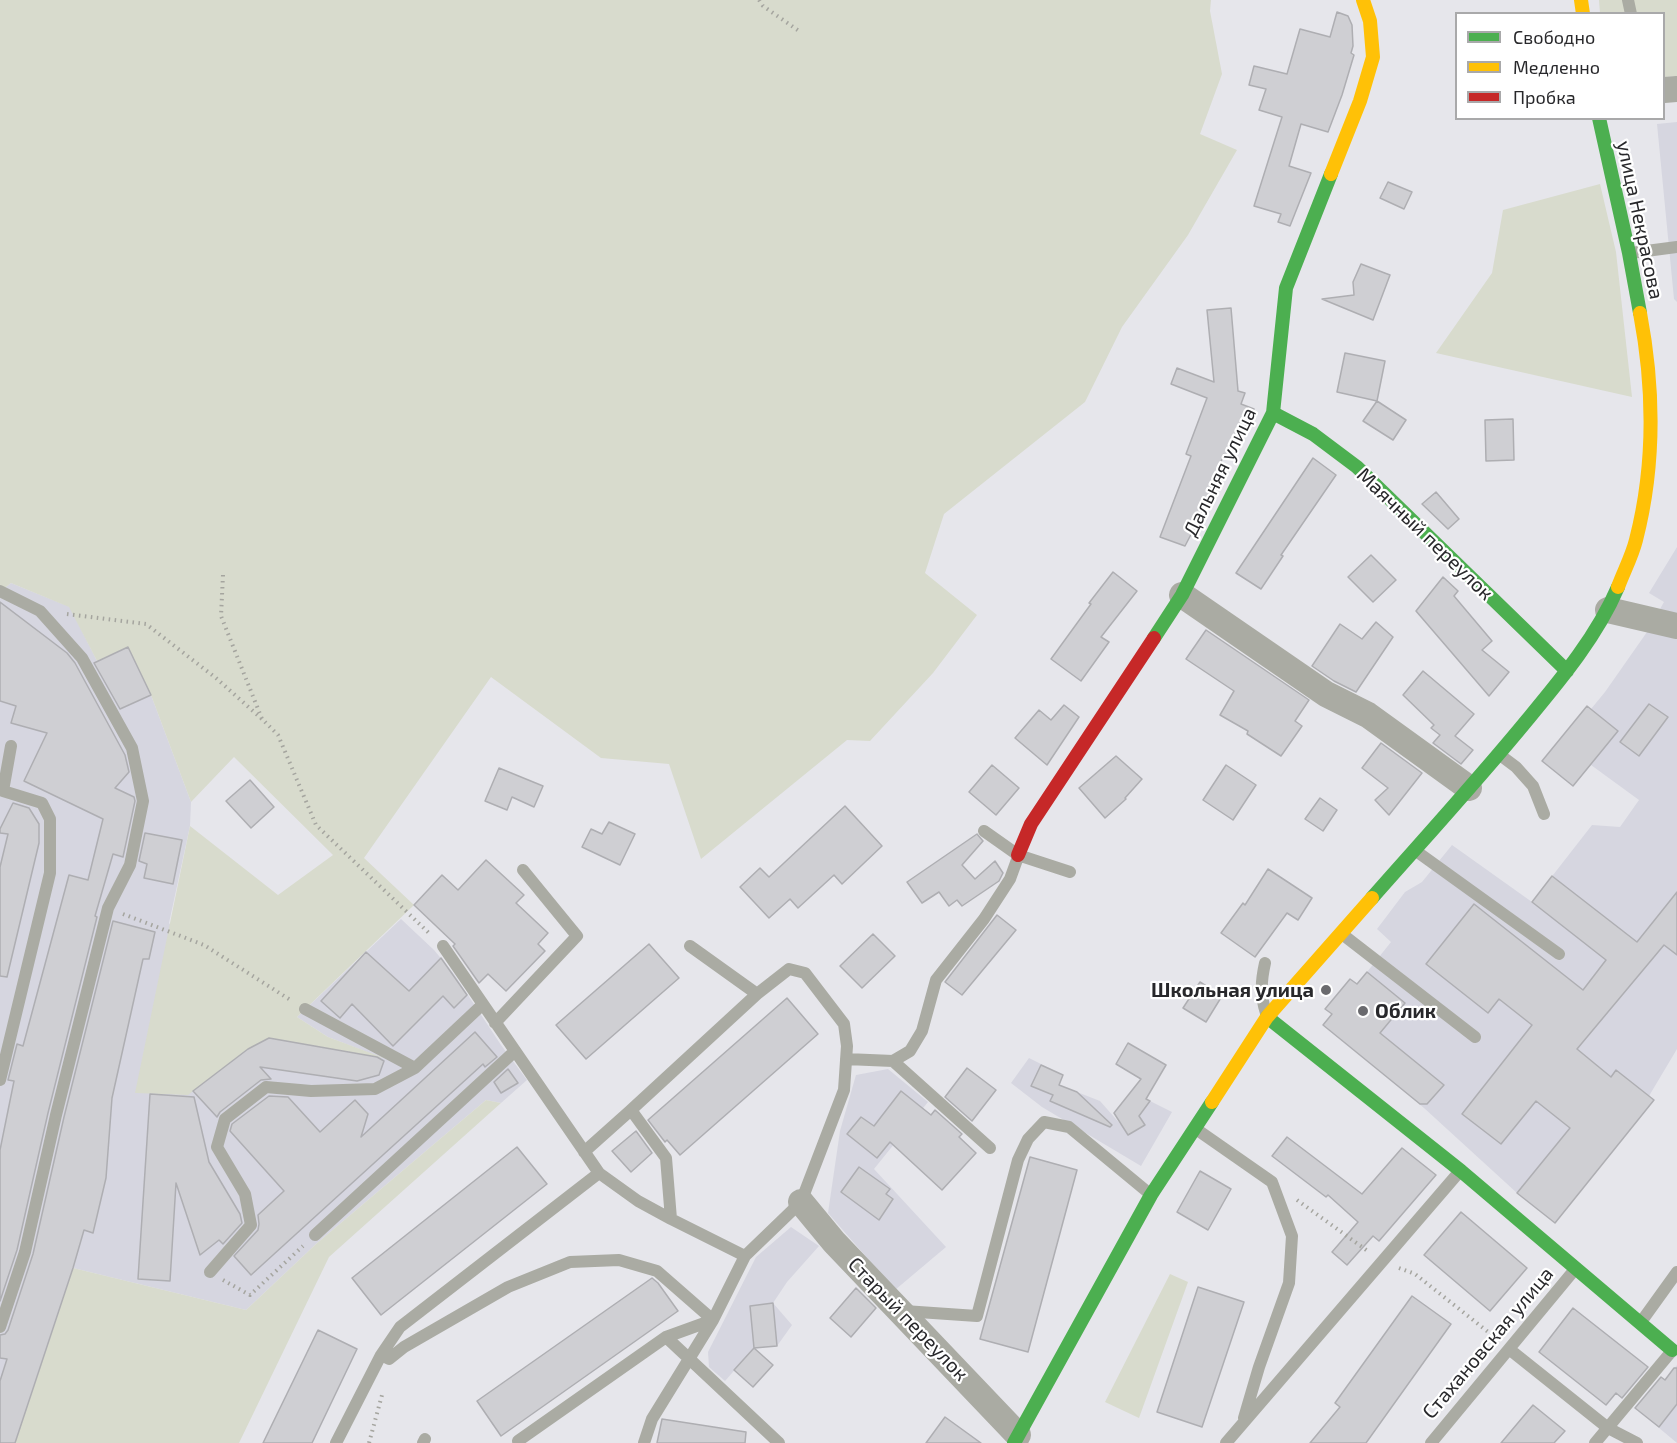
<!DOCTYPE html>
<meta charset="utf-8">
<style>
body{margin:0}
#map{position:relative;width:1677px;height:1443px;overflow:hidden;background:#e6e6eb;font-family:"Exo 2",sans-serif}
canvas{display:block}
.legend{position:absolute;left:1455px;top:12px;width:210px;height:108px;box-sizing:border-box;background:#fff;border:2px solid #a9a9aa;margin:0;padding:8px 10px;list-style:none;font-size:18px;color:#28282b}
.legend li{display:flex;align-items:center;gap:12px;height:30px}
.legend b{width:30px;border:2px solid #a9a9aa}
</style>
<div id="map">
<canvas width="1677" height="1443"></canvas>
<ul class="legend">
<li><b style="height:8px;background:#4caf50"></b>Свободно</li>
<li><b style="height:8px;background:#ffc107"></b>Медленно</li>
<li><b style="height:8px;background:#c62828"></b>Пробка</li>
</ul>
</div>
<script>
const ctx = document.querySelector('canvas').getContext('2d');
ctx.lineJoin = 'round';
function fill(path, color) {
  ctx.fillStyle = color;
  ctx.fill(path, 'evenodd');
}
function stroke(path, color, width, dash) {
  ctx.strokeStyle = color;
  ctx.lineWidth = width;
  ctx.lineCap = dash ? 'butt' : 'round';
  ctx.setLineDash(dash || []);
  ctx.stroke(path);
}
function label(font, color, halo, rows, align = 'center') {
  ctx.font = font + ' "Exo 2",sans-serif';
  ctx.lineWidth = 4.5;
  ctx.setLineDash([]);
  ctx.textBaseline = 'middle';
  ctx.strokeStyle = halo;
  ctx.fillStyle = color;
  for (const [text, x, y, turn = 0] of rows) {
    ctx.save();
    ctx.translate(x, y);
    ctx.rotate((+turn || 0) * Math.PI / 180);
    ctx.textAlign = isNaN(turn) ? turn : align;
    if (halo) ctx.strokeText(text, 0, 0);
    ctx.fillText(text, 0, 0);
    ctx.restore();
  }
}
const built = new Path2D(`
 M1677,122V302L1674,299L1657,124Z
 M1677,547V1049L1649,1096L1616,1071L1517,1193L1424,1108L1361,1056L1405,1003L1367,972L1391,942L1377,929L1405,892L1422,882L1452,845L1532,902L1592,825L1620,827L1639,800L1591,765L1573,786L1542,761L1587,706L1591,709L1605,692L1647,632L1664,602L1649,593Z
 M11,583L70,607L97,661L128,647L151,695L191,802L190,826L169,923L248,1049L269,1038L380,1057L328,1037L297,1017L401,919L434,950L454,974L501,1045L527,1080L501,1103L486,1100L316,1244L246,1310L73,1268L15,1443H0V592Z
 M1029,1058L1063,1075L1059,1085L1100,1101L1122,1126L1139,1115L1150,1101L1172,1112L1141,1166L1042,1107L1011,1083Z
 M888,1069L928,1102L874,1169L946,1247L895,1290L828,1213L840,1131L856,1075Z
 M791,1227L819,1246L787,1282L773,1303L792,1325L777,1346L754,1348L725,1381L709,1367L708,1352L756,1257Z
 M1677,1365V1443L1640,1412Z`);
const green = new Path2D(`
 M0,0H1211L1210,11L1222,74L1200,134L1237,150L1188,235L1122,327L1085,402L944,514L925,573L977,615L933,673L870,741L847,740L701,859L669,764L601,758L491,677L364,858L414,905L297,1017L328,1037L384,1058L269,1038L248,1049L188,1095L135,1093L190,826L278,895L333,855L234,757L191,802L151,695L128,647L97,661L69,607L11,583L0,592Z
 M1599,0H1677V76L1664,77V14L1600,13Z
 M1600,184L1616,252L1632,397L1436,353L1492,273L1503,210Z
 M486,1100L501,1103L329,1257L239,1443H15L73,1268L246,1310L316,1244Z
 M1170,1274L1188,1282L1139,1418L1105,1402Z`);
const building = new Path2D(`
 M1337,12L1348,16L1352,25L1353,46L1351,53L1354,55L1342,95L1328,132L1301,124L1289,166L1311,173L1290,226L1278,222L1281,214L1254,206L1282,117L1259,110L1266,89L1249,85L1254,66L1287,74L1300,29L1330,37Z
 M1388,182L1412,192L1404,209L1380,198Z
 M1361,264L1390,275L1373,320L1322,299L1354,295L1353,282Z
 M1231,308L1238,391L1245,393L1241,404L1254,409L1230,456L1224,454L1200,517L1185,546L1160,537L1191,456L1186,454L1207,398L1171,384L1177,368L1214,382L1207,310Z
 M1345,353L1385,361L1377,401L1337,392Z
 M1377,401L1406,420L1393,440L1363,421Z
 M1513,419L1514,460L1486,461L1485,420Z
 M1313,458L1336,475L1281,555L1283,556L1261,589L1236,573Z
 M1436,492L1459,519L1448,529L1422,504Z
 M1371,555L1396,580L1373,602L1348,577Z
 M1113,572L1137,591L1101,637L1109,642L1081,681L1051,659L1091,604L1089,603Z
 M1443,577L1458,591L1454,596L1492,641L1482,650L1509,672L1489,696L1416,611Z
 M0,602L67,653L75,663L125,755L129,772L115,788L134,797L135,801L123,857L113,854L95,916L97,917L48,1113L17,1250L0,1301V1150L14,1081L8,1080L17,1044L23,1046L69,875L88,880L103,819L24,781L47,733L11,723L16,706L0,701Z
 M1376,622L1393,637L1356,692L1334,681L1312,666L1340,624L1362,639Z
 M1206,630L1309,700L1295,721L1302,726L1281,756L1247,734L1248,731L1220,715L1234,691L1186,659Z
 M128,647L151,695L120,709L94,663Z
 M1423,671L1474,714L1455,736L1473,750L1461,764L1433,743L1440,735L1431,728L1434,725L1403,695Z
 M1649,704L1668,717L1639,756L1620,742Z
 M1064,705L1079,717L1047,765L1015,738L1039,710L1051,720Z
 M1587,706L1618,731L1573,786L1542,761Z
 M1381,743L1422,773L1389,815L1375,800L1388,788L1362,768Z
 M1116,756L1142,779L1125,798L1126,799L1105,818L1079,788Z
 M992,765L1019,788L996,815L969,792Z
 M1226,765L1256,785L1233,820L1203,800Z
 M499,768L543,786L534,807L512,797L507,810L485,801Z
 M250,780L274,807L251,828L226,801Z
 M1320,798L1337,810L1323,831L1305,819Z
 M13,803L29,808L39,824V843L7,977L0,976V867L8,834L0,833V829Z
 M845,806L882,846L842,884L834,875L798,908L790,899L769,918L740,887L760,868L769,877Z
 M609,822L635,834L620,865L582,847L591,829L602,834Z
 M145,833L182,840L173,884L144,878L147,864L139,861Z
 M977,834L983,841L962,865L975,879L995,861L1003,873L999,881L962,906L957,900L949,906L939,892L922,903L907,882Z
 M486,860L524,895L516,903L548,933L538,944L545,951L506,991L488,974L479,983L453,946L455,944L414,905L442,875L458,890Z
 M1268,869L1312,898L1298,920L1287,913L1255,957L1221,933L1243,903L1245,905Z
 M1552,876L1637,942L1677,892V955L1664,945L1577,1049L1611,1077L1616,1070L1654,1100L1555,1223L1517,1193L1570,1128L1536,1101L1501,1144L1462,1114L1532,1025L1499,999L1488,1013L1426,964L1474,904L1583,990L1606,960L1532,902Z
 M997,915L1016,930L962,995L945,982Z
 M113,921L155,932L149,959H143L112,1098L106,1178L93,1233L84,1230L73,1268L15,1443H0V1381L7,1359L0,1358V1335L5,1334L8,1330L33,1254L64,1117Z
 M873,934L895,956L862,988L840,966Z
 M649,944L679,978L586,1059L556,1025Z
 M366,952L409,991L441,958L467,995L454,1008L443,996L393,1046L352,1004L340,1018L321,1001Z
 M1367,972L1405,1003L1380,1033L1444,1085L1427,1104H1420L1323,1025L1332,1014L1325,1009L1350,979L1357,984Z
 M1200,982L1222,996L1206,1022L1183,1008Z
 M787,998L818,1034L680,1155L667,1140L665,1142L648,1120Z
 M475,1032L497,1057L485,1067L483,1064L251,1275L234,1256L258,1230L259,1224L258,1215L284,1191L230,1131L232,1124L269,1096L288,1097L320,1132L355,1100L368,1114L361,1137Z
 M269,1038L377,1057L384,1061L379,1075L357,1081L260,1067L271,1079L261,1080L220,1112L217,1117L193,1091L248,1049Z
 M1128,1043L1166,1065L1146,1099L1150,1101L1139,1116L1145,1125L1128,1135L1114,1113L1141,1079L1116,1064Z
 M1041,1065L1063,1075L1059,1085L1077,1092L1112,1125L1110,1127L1050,1101L1053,1095L1031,1086Z
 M967,1068L996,1090L972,1121L945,1097Z
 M508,1069L518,1083L501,1093L494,1082Z
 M901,1091L931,1115L935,1110L962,1134L959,1137L976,1153L942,1190L890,1142L877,1158L847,1134L861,1117L874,1126Z
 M150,1094L194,1097L209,1162L240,1214L242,1223L223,1244L219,1240L200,1255L176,1183L170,1281L138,1279Z
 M636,1131L652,1153L631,1172L612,1151Z
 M1287,1137L1362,1194L1402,1148L1436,1175L1379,1241L1373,1236L1347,1265L1332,1252L1358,1222L1328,1195L1326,1197L1272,1156Z
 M517,1147L547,1184L381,1315L352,1278Z
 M1030,1157L1077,1170L1028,1352L980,1339Z
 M859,1167L890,1189L886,1194L893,1199L879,1220L841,1192Z
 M1200,1171L1231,1189L1208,1230L1177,1212Z
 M1461,1212L1527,1268L1490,1311L1424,1255Z
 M652,1278L658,1283L678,1311L501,1436L477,1401Z
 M1198,1287L1244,1302L1202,1427L1157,1412Z
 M856,1288L876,1308L851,1337L830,1318Z
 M1412,1296L1451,1324L1366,1443H1310L1340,1407L1335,1403Z
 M773,1303L777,1346L754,1348L750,1306Z
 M1573,1308L1648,1367L1622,1398L1616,1393L1606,1405L1539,1352Z
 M318,1330L357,1349L312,1443H263Z
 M754,1348L773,1365L753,1387L734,1370Z
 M1674,1368H1677V1404L1659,1427L1635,1408L1661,1377L1665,1380Z
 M1533,1405L1565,1431L1554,1443H1501Z
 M945,1417L981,1443H926Z
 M662,1419L746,1432L745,1443H657Z`);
const path = new Path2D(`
 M759,0L763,6L799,31
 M223,575L221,616L262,719L278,735L316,825L431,935
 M67,614L146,624L216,678L262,719
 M123,914L204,945L292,1001
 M1297,1200L1369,1252
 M1399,1268L1415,1274L1497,1339
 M223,1280L250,1295L303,1246
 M369,1443L382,1395`);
const lane = new Path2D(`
 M1628,0L1631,14
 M1631,253L1677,247
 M0,591L40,611L82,658L132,748L143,801L130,865L108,908L56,1115L25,1252L0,1327
 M1500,755L1516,767L1533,786L1544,814
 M984,831L1018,855L1070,872
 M1416,851L1559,954
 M1342,934L1475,1037
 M443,946L599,1173L638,1201L671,1219
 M690,946L757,994
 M1265,963C1261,981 1260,995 1266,1013
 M305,1009L415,1068
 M495,1023L577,936L523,870
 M846,1059L893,1061L990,1148
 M893,1061L910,1051L922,1031L936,980L984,919L1010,879L1018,857
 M0,1080L50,873V819L42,803L3,791L11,746
 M1196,1129L1272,1182L1292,1236L1289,1283L1259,1367L1244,1418
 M584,1152L631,1110
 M315,1235L514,1052
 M210,1272L251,1225L245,1194L217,1147L225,1119L266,1087L311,1091L375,1089L415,1068L482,1005
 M904,1311L977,1316L1018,1160L1028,1139L1044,1122L1069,1127L1150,1194
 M1641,1322L1677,1272
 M666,1337L779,1443
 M1509,1349L1608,1428L1637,1443
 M381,1355L389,1359L404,1347L508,1287L570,1262L619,1260L657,1271L713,1320L666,1337L518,1441
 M336,1443L381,1355L400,1327L599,1173
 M423,1443L425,1439
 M644,1443L652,1419L713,1320L745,1256L801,1202L844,1090L847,1046L844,1024L805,973L789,969L757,994L631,1110L666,1158L671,1219L745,1256
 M1226,1443L1460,1171
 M1431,1443L1576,1268
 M1595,1443L1671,1352`);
const street = new Path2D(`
 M1664,90L1677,89
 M1182,595L1326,694L1368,715L1469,788
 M1608,610L1677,626
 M801,1202L834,1242L1018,1435`);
const fast = new Path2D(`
 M1599,118L1629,253L1640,313
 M1273,413L1313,434L1357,467L1567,671
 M1154,638L1182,595L1273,413L1286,288L1331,174
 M1372,898C1424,839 1478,780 1528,719C1562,678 1597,636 1618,587
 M1267,1017L1461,1171L1672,1350
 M1014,1443L1151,1195L1212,1102`);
const slow = new Path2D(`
 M1581,0L1583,14
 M1331,174L1360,101L1373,57L1370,21L1363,0
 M1618,587C1624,571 1632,556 1636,540C1655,466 1654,387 1640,313
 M1212,1102L1267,1017L1372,898`);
const jam = new Path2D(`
 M1018,855L1031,824L1154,638`);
const markers = [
 [1326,990,6,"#6a6a6e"],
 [1363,1011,6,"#6a6a6e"]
];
const streetNames = [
 ["улица Некрасова",1640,220,78],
 ["Дальняя улица",1220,472,-64],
 ["Маячный переулок",1425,534,44],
 ["Старый переулок",908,1319,46],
 ["Стахановская улица",1488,1343,-50]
];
const poiNames = [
 ["Школьная улица",1314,990],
 ["Облик",1375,1011,"left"]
];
fill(built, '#d6d6e0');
fill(green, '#d8dbcd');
fill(building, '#cfcfd3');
stroke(building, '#aeaeb2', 1.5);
stroke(path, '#a5a59f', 4, [1.5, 4.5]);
stroke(lane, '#aaaba3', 12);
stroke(street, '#aaaba3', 26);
stroke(fast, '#4caf50', 14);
stroke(slow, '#ffc107', 14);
stroke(jam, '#c62828', 14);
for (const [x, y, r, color] of markers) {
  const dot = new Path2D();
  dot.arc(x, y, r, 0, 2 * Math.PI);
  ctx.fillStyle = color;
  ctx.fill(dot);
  stroke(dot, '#fff', 2);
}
label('20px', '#28282b', '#fff', streetNames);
label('bold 20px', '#28282b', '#fff', poiNames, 'right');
</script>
